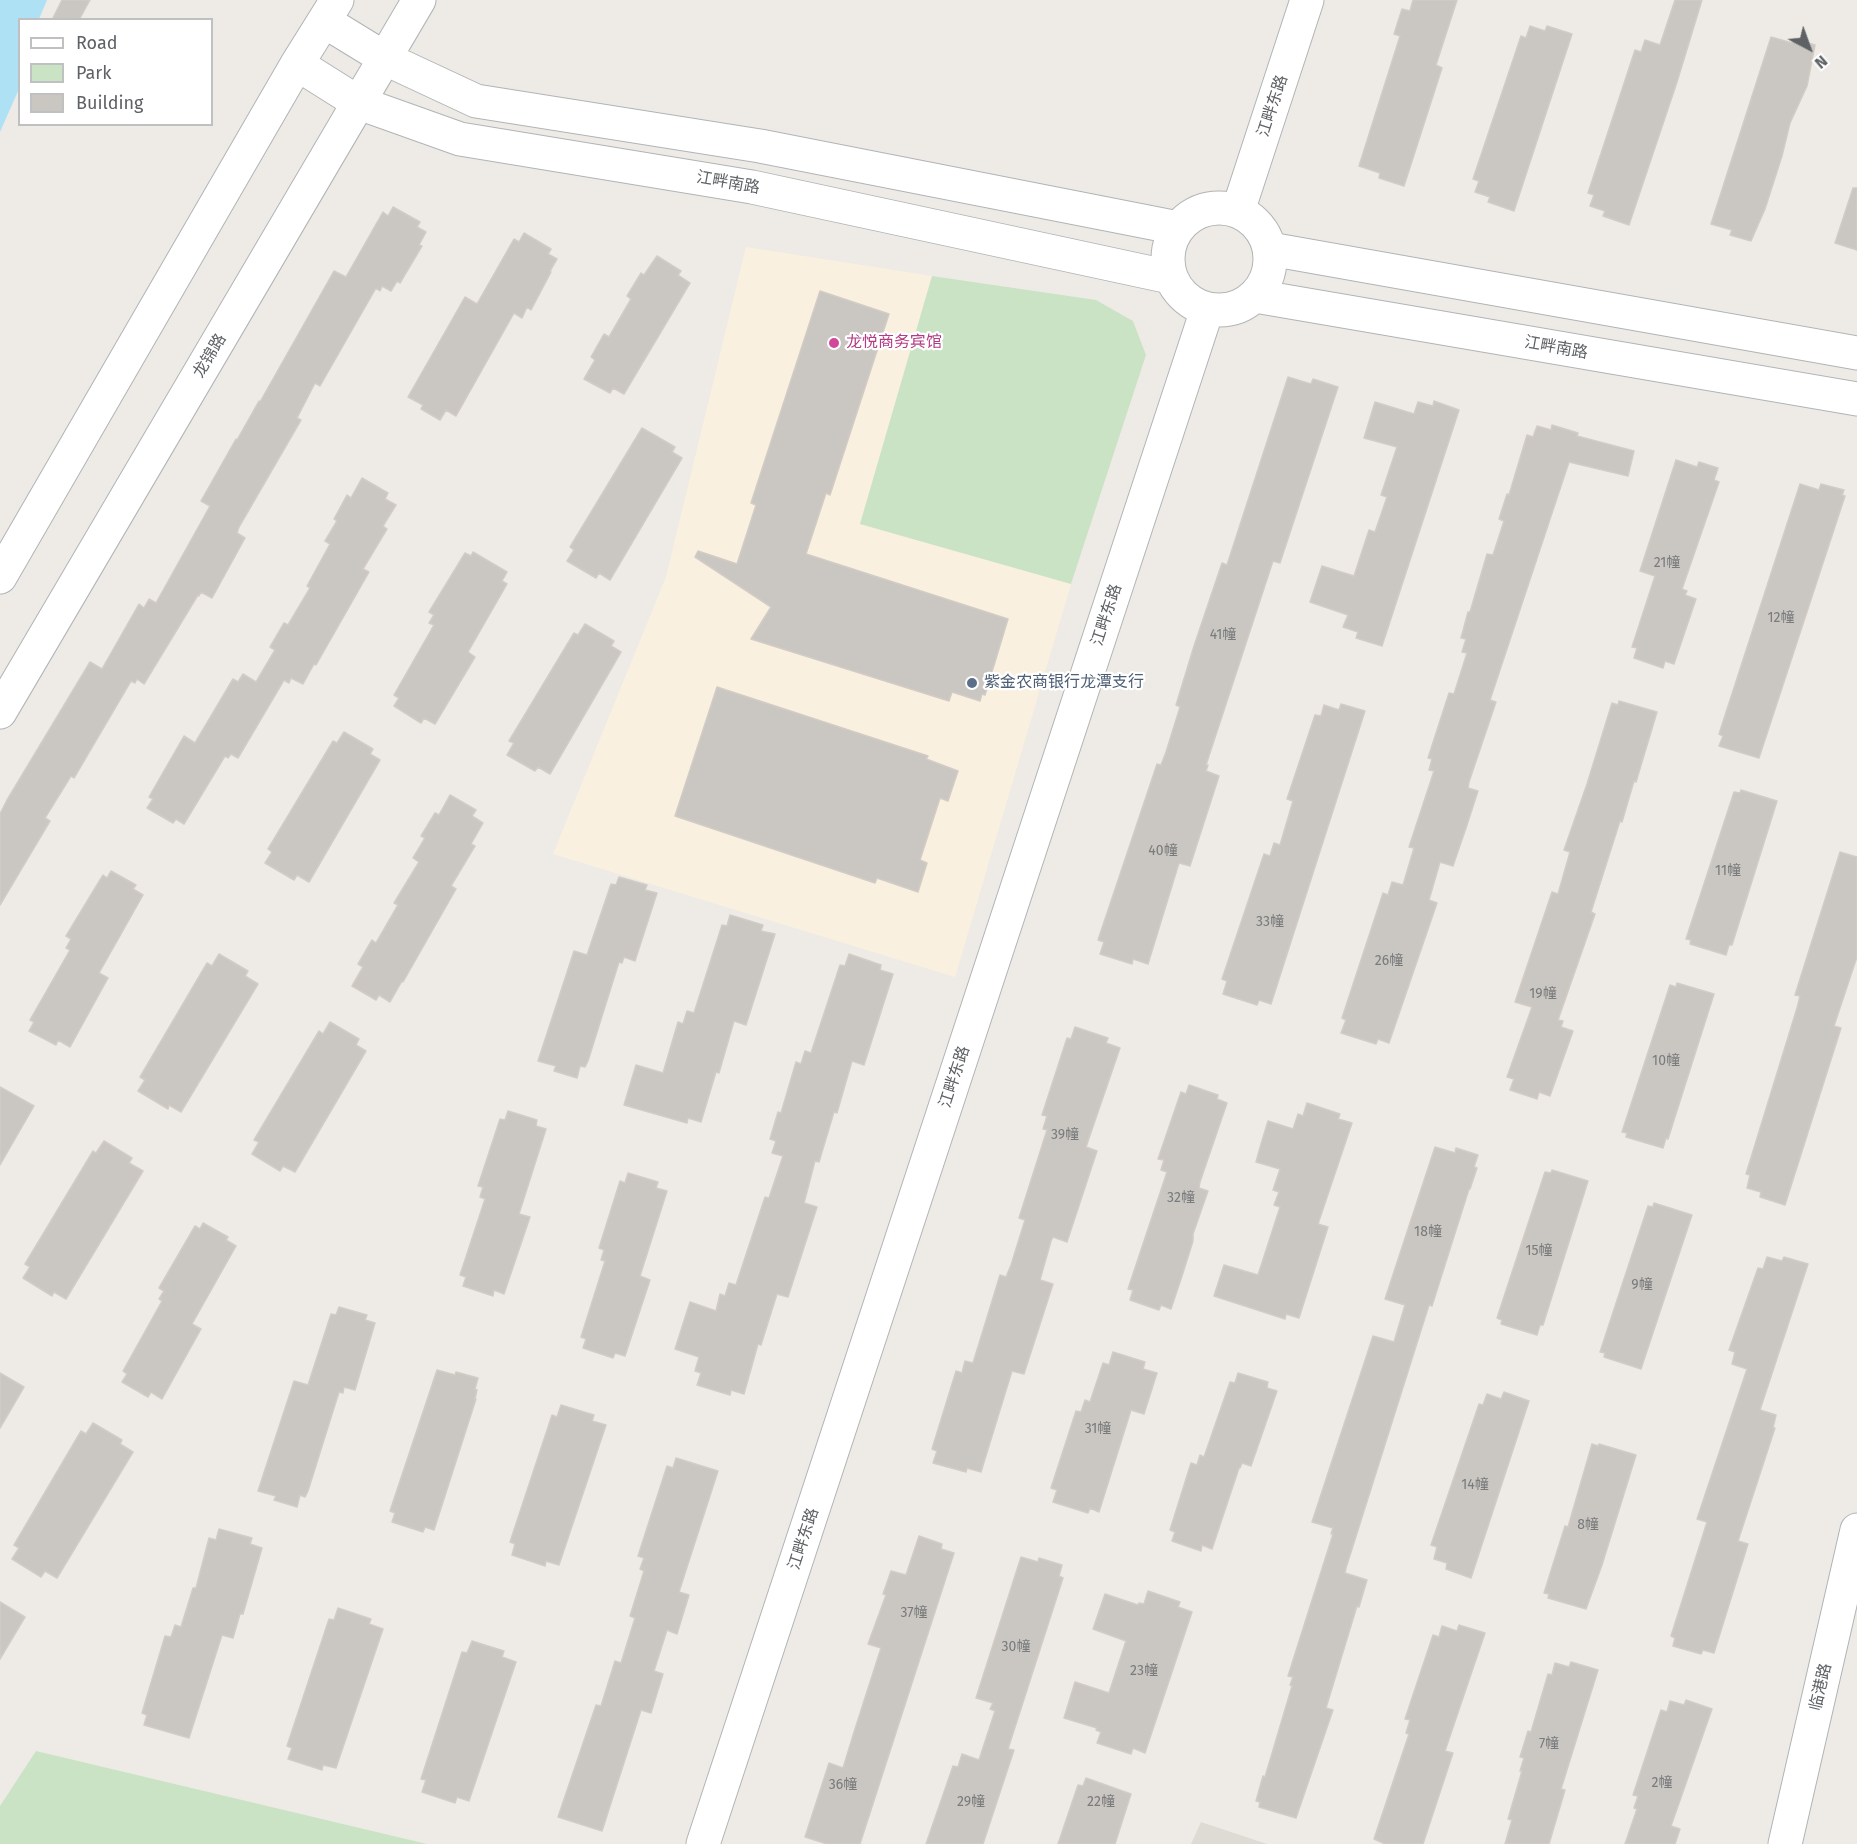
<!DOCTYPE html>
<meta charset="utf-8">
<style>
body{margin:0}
#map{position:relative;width:1857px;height:1844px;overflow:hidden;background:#eeebe6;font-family:"Fira Sans",sans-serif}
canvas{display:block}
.legend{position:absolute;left:18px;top:18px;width:195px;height:108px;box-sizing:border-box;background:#fff;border:2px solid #bfc0c1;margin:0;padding:8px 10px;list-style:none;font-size:18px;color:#5e6264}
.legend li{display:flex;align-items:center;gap:12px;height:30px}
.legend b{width:30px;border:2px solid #bfc0c1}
.north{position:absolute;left:1779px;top:18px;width:60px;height:60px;-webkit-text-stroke:4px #fff;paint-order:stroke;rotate:139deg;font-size:16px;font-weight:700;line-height:24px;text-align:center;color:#5e6264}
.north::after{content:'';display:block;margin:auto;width:21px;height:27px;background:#5e6264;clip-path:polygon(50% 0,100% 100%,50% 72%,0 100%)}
</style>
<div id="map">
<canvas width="1857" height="1844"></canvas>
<ul class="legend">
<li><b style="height:8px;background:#fff"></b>Road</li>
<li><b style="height:16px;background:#cae3c5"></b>Park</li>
<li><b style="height:16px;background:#cac6c2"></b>Building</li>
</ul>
<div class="north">N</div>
</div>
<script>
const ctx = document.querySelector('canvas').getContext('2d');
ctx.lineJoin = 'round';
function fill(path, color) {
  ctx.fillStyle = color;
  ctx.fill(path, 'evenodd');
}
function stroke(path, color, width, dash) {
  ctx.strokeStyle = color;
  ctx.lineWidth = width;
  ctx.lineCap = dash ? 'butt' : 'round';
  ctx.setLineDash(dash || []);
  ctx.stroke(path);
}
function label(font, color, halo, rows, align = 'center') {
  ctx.font = font + ' "Fira Sans","Noto Sans SC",sans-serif';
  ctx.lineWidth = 4.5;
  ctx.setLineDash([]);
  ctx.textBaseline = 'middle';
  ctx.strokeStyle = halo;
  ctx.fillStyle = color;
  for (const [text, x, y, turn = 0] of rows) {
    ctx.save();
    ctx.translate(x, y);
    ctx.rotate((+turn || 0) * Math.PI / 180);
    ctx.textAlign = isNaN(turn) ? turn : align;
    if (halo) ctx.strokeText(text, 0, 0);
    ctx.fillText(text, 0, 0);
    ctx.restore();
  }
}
const commercial = new Path2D(`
 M746,247L932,276L860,524L1071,584L955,977L553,854L666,577Z`);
const education = new Path2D(`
 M1201,1822L1267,1844H1191Z`);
const green = new Path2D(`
 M932,276L1096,300L1133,321L1146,355L1071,584L860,524Z
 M36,1751L427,1844H0V1806Z`);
const water = new Path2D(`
 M0,0H47L39,19L20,20L19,89L0,132Z`);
const building = new Path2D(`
 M62,0H90L79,20H52Z
 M1413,0H1457L1436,65L1442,68L1404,186L1379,178L1380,173L1359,166L1400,36L1394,34L1402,9L1410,11Z
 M1675,0H1702L1677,82L1629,225L1603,216L1605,211L1590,206L1594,195L1588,193L1635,50L1641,52L1645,40L1660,45Z
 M1530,26L1545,31L1547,26L1572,34L1514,211L1488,202L1490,197L1475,192L1479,181L1473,179L1521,36L1526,38Z
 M1771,37L1792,43L1794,39L1815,45L1807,86L1790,123L1782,156L1765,209L1751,241L1730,235L1732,230L1711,224Z
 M1853,188H1857V250L1835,243Z
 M393,207L420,222L417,227L426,232L419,245L422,246L400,283L397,281L391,291L382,286L380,291L376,288L320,386L315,383L297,418L301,420L239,527L237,533L245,538L212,598L201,592L199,596L198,595L144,684L137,679L135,683L131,681L74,778L71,776L45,818L50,821L0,905V814L7,800L90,662L102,669L139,604L144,608L149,599L156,603L210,506L201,501L236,439L237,440L259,401L260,402L334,271L346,277L383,212L388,216Z
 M524,233L551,249L548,254L557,259L550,271L551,272L531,310L527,307L522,318L514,313L456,416L446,410L440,420L421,409L423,405L408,397L465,297L477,304L514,239L519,242Z
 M657,256L681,271L678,275L690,283L624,394L613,388L610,393L584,379L595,360L591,357L604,334L609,337L631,299L627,296L641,273L644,275Z
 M820,291L889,314L830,495L826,493L806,554L1008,619L985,695L982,694L980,701L952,692L949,701L751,639L771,607L695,557L698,551L737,564L756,505L751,503Z
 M1288,377L1311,384L1313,379L1338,387L1280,563L1273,561L1206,765H1208L1206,771L1219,776L1190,866L1179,863L1148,964L1133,959L1132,964L1100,954L1104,942L1098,940L1157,764L1161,765L1166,752L1180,707L1176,705L1194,646L1222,563L1227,565Z
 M1434,401L1459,410L1382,646L1356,638L1358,632L1343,627L1348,615L1310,602L1322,566L1354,576L1369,530L1375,532L1387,497L1381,495L1397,447L1364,438L1375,402L1414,414L1418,402L1433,406Z
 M1552,425L1578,433L1577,436L1634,451L1628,476L1569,462L1490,700L1496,702L1469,782L1468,788L1478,791L1467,825L1453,866L1440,862L1429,900L1437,903L1389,1043L1378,1039L1376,1044L1341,1033L1346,1020L1342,1018L1383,893L1388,895L1392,882L1403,885L1414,848L1409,847L1434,771L1429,770L1432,759L1428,758L1449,693L1454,694L1467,653L1462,652L1466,639L1461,638L1468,612H1470L1487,554L1493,555L1504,521L1499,519L1507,494L1509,495L1527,435L1533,437L1537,426L1551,430Z
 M642,428L675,447L672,452L682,458L610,580L599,573L596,578L567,561L574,550L570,547Z
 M1676,460L1697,467L1699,462L1718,468L1714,480L1719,482L1682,589L1687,591L1685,595L1696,599L1674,664L1665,661L1663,668L1634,658L1637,648L1632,647L1655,576L1640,571Z
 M362,478L388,493L385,499L396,505L383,526L387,529L363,569L369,572L316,665L314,664L303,684L291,678L289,683L284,680L238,758L231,754L228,758L225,756L184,824L176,819L173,823L147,808L153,799L149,797L184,736L195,743L233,679L238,682L243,674L256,682L275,650L270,647L284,623L288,625L310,588L307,586L330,544L325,541L337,521L334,519L347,495L351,498Z
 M1800,484L1819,490L1821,484L1844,490L1842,495L1845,496L1759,758L1719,746L1723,736L1719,734Z
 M473,552L507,572L502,581L507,584L468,652L475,657L435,724L424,718L421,723L394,706L399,698L394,695L434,625L429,623L434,615L429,612L465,553L471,556Z
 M585,624L614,641L611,646L621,652L550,774L538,767L535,771L507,755L514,743L509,741L574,633L578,635Z
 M717,687L928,756L926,759L958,771L948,801L940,798L920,860L927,863L918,892L877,878L875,883L675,816Z
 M1619,701L1657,712L1636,782L1634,781L1622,822L1620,821L1591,912L1595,914L1558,1020L1563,1021L1561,1027L1573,1031L1550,1096L1539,1092L1537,1099L1510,1090L1514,1079L1507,1077L1532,1007L1515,1002L1552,892L1558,894L1570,852L1564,850L1587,784L1612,703L1618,705Z
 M1341,704L1365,711L1271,1004L1259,1000L1257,1005L1223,994L1227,981L1222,979L1264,854L1270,856L1274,843L1280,845L1293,801L1287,799L1315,715L1321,716L1324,705L1339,710Z
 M344,732L373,749L370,754L380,760L309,882L297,875L294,880L265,863L272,852L268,849L333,741L337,743Z
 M1741,790L1777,801L1732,945H1729L1726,955L1690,944L1691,940L1686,939L1734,792L1740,793Z
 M450,795L476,810L472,816L483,823L471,844L475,846L451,886L456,889L403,982L402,981L390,1002L379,995L376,1000L352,986L363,967L358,964L372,940L376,943L398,905L394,903L419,862L413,858L425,838L421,836L435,813L439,815Z
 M1840,852L1857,857V957L1834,1026L1841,1028L1785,1205L1760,1197L1761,1192L1747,1188L1750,1175L1746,1174L1797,1008L1800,996L1795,995Z
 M111,871L136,885L133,889L143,895L99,973L108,978L70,1047L58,1040L56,1045L29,1031L34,1022L30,1020L70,950L66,948L71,939L66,936L103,875L107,878Z
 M619,877L647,885L645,890L657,893L635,961L624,957L622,963L619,962L588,1061L585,1067L580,1066L577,1078L554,1071L556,1066L538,1061L574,951L587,955L611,884L616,885Z
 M730,915L763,925L761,931L775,934L746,1025L734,1021L719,1073L716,1072L701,1122L688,1118L687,1123L624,1105L636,1065L663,1073L678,1022L683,1024L687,1011L694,1013L722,925L727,926Z
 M219,954L248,971L245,976L258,984L181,1112L169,1105L168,1109L138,1091L145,1080L140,1077L207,963L212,966Z
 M849,954L881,965L880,970L893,974L864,1065L852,1061L837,1113L834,1112L819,1162L815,1161L804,1203L817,1207L788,1297L777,1294L761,1345L758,1344L744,1394L731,1390L730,1395L697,1385L701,1373L695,1371L699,1357L675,1349L690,1302L716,1311L720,1294L725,1296L729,1283L736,1285L765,1197L769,1198L783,1156L772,1153L776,1141L770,1139L778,1112L781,1113L796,1062L801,1064L805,1051L811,1053L840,965L845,966Z
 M1677,983L1714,994L1668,1139L1666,1138L1663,1148L1626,1137L1627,1133L1622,1132L1670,985L1676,987Z
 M330,1022L359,1039L356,1045L366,1051L295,1172L283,1166L280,1171L252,1154L259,1142L254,1140L319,1031L323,1034Z
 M1075,1027L1108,1038L1106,1043L1120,1048L1086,1147L1097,1151L1067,1242L1053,1237L1051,1241L1040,1280L1053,1284L1024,1374L1012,1371L981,1472L967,1468L966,1472L933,1463L937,1451L932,1449L956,1371L962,1373L965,1361L973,1363L1000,1275L1006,1277L1011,1265L1025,1220L1019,1218L1047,1130L1043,1129L1047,1116L1042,1115L1067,1038L1071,1039Z
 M1189,1085L1218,1095L1217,1099L1227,1103L1200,1182L1199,1188L1208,1191L1193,1234V1241L1182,1276L1171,1309L1161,1305L1159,1310L1130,1300L1133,1290L1128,1289L1167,1172L1161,1170L1164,1160L1158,1159L1181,1092L1186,1094Z
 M0,1087L34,1106L0,1165Z
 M1307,1103L1340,1114L1338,1119L1352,1123L1318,1224L1328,1227L1299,1318L1286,1314L1285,1319L1214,1296L1224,1265L1258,1275L1280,1207L1274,1205L1279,1192L1273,1190L1280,1169L1256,1162L1261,1144L1268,1121L1293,1129L1298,1114L1303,1116Z
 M508,1111L537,1120L536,1126L546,1129L519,1214L530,1217L504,1294L494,1290L493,1296L463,1286L466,1277L460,1275L485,1199L480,1197L483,1187L478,1186L500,1119L505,1120Z
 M104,1141L132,1158L129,1163L143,1171L66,1299L54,1292L52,1296L23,1278L30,1267L25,1264L93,1151L96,1153Z
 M1435,1147L1455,1153L1456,1148L1478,1155L1474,1167L1477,1168L1470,1189H1469L1432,1306L1429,1305L1346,1568L1345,1573L1367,1580L1359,1607L1357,1606L1326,1708L1333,1710L1296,1818L1259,1807L1260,1802L1256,1801L1263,1776L1265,1777L1292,1686L1290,1685L1293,1677L1288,1676L1333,1534H1331L1333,1528L1312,1522L1373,1336L1394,1342L1405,1305L1385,1299Z
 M1552,1170L1588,1181L1543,1325H1540L1537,1335L1501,1324L1502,1320L1497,1318L1545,1172L1551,1173Z
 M628,1173L658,1182L656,1188L667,1191L640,1276L650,1280L625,1356L615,1353L613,1358L583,1348L586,1339L581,1337L605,1261L601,1260L604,1250L599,1248L620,1181L625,1183Z
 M1654,1203L1692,1215L1641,1369L1604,1357L1605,1353L1600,1352L1648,1206L1653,1207Z
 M203,1223L228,1237L226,1240L236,1246L192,1324L201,1329L162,1399L151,1392L148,1397L122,1382L127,1374L123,1371L162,1301L159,1299L164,1291L159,1288L195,1226L200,1229Z
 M1767,1257L1782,1261L1784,1257L1808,1264L1760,1410L1776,1415L1773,1428H1775L1738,1541L1748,1544L1714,1653L1703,1650L1701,1654L1673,1646L1675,1638L1671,1636L1707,1522L1697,1519L1747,1369L1732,1364L1735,1352L1729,1350L1758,1268L1763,1269Z
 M339,1307L367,1315L365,1320L375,1323L355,1390L344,1387L343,1393L339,1392L308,1491L305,1497L300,1495L297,1507L274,1500L276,1496L258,1491L294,1381L308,1385L331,1314L336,1315Z
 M1113,1352L1145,1362L1143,1369L1157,1373L1144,1414L1131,1410L1099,1512L1090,1508L1088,1513L1053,1502L1057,1490L1051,1488L1076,1411L1081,1412L1085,1400L1090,1402L1103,1363L1109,1365Z
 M437,1370L455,1375L456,1372L478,1378L475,1389L477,1390L475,1399H476L434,1530L425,1527L423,1532L392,1522L395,1513L390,1511Z
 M0,1373L24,1387L0,1428Z
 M1238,1373L1268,1382L1267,1388L1277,1391L1251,1466L1242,1463L1240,1468H1239L1212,1549L1202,1545L1201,1551L1172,1541L1175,1532L1170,1530L1191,1463L1197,1465L1200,1455L1204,1457L1230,1382L1235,1383Z
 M1504,1392L1529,1401L1471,1578L1446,1569L1447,1563L1434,1559L1437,1547L1431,1545L1479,1404L1483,1405L1487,1394L1501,1399Z
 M561,1405L594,1415L592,1421L606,1425L559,1565L546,1561L545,1566L512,1555L515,1544L510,1542L552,1415L557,1417Z
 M93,1423L122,1440L120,1444L133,1452L57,1578L45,1571L41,1577L12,1559L19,1548L14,1545L81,1431L86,1434Z
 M1592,1444L1598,1446L1599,1444L1636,1455L1602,1565L1586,1609L1548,1598L1549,1594L1544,1593L1565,1526L1568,1527Z
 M676,1458L718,1471L679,1592L689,1595L677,1634L667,1630L654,1671L663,1674L651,1713L641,1710L602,1831L558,1817L596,1705L601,1706L615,1661L621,1663L635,1618L630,1616L644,1571L640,1569L644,1558L638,1556L667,1466L673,1468Z
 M219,1529L252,1538L250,1544L262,1548L243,1614H240L233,1638L222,1635L189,1738L144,1725L147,1715L142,1713L165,1636L171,1637L175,1625L181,1627L193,1588H196L209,1538L216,1540Z
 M919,1536L942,1544L941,1549L954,1553L860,1844H827L805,1837L829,1763L843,1768L855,1729L881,1648L868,1644L886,1595L883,1594L891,1571L906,1575Z
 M1021,1557L1038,1562L1039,1558L1062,1565L1059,1576L1063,1578L1008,1749L1014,1750L1013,1753L983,1844H926L953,1766L958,1767L962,1754L979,1760L995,1711L990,1709L993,1703L976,1698Z
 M1148,1591L1180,1602L1178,1607L1192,1612L1145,1753L1133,1748L1131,1754L1097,1743L1101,1732L1096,1730L1097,1728L1064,1718L1075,1682L1109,1693L1126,1641L1093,1629L1105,1594L1138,1605L1139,1603L1144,1604Z
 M0,1602L25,1617L0,1659Z
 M338,1608L371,1619L369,1624L383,1629L336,1768L323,1765L322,1770L288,1759L292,1748L287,1746L329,1619L334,1620Z
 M1459,1625L1485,1633L1445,1751L1453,1753L1423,1844H1385L1374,1839L1409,1734L1406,1733L1410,1720L1405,1719L1433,1635L1439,1637L1442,1626L1457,1631Z
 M472,1641L504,1651L502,1657L516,1662L469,1801L457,1797L455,1803L422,1792L426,1780L421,1779L462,1652L467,1653Z
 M1571,1662L1598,1670L1561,1789L1565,1790L1549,1844H1505L1512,1820L1508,1819L1522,1771H1520L1524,1758L1520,1757L1528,1731L1531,1732L1548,1674L1552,1675L1555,1663L1569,1667Z
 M1686,1700L1712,1709L1671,1826L1680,1829L1675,1844H1625L1637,1809L1634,1808L1638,1796L1633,1795L1661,1710L1667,1712L1670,1701L1684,1705Z
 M1086,1778L1131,1794L1115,1844H1058L1078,1785L1083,1786Z`);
const tertiary = new Path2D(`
 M324,21L386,59L476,101L760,146L1178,228
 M297,64L359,103L460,139L752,187L1170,277
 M1168 259a51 51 0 1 1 102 0a51 51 0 1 1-102 0Z
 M1238,211L1307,0
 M1270,249L1857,353
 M1255,296L1857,399
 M0,577L297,64L337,0
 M0,712L419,0
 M703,1844L1207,310`);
const secondary = new Path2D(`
 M1785,1844L1857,1530`);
const markers = [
 [834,343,6,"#d1479c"],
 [972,683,6,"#5c6f8a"]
];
const numberNames = [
 ["21幢",1667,563],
 ["12幢",1781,618],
 ["41幢",1223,635],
 ["40幢",1163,851],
 ["11幢",1728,871],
 ["33幢",1270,922],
 ["26幢",1389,961],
 ["19幢",1543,994],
 ["10幢",1666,1061],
 ["39幢",1065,1135],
 ["32幢",1181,1198],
 ["18幢",1428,1232],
 ["15幢",1539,1251],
 ["9幢",1642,1285],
 ["31幢",1098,1429],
 ["14幢",1475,1485],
 ["8幢",1588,1525],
 ["37幢",914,1613],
 ["30幢",1016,1647],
 ["23幢",1144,1671],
 ["7幢",1549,1744],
 ["2幢",1662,1783],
 ["36幢",843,1785],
 ["29幢",971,1802],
 ["22幢",1101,1802]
];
const streetNames = [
 ["江畔东路",1273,106,-72],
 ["江畔南路",728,183,10],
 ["江畔南路",1556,348,10],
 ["龙锦路",210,356,-59],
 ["江畔东路",1107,615,-72],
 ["江畔东路",955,1077,-72],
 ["江畔东路",804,1539,-72],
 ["临港路",1821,1687,-77]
];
const hotelNames = [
 ["龙悦商务宾馆",846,343]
];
const serviceNames = [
 ["紫金农商银行龙潭支行",984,683]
];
fill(commercial, '#faf0df');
fill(education, '#dedbd4');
fill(green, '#cae3c5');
fill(water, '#afe1f5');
fill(building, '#cac6c2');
stroke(building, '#d2ccc5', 1.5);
stroke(tertiary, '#b1b4b6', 35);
stroke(secondary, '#b0b4b7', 35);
stroke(tertiary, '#fff', 33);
stroke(secondary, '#fff', 33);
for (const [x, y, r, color] of markers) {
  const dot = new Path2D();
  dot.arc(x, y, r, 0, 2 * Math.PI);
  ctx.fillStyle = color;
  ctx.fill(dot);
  stroke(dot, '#fff', 2);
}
label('14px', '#797b7c', null, numberNames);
label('16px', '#5e6264', '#fff', streetNames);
label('16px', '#b23c85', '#fff', hotelNames, 'left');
label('16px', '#4e5e75', '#fff', serviceNames, 'left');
</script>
